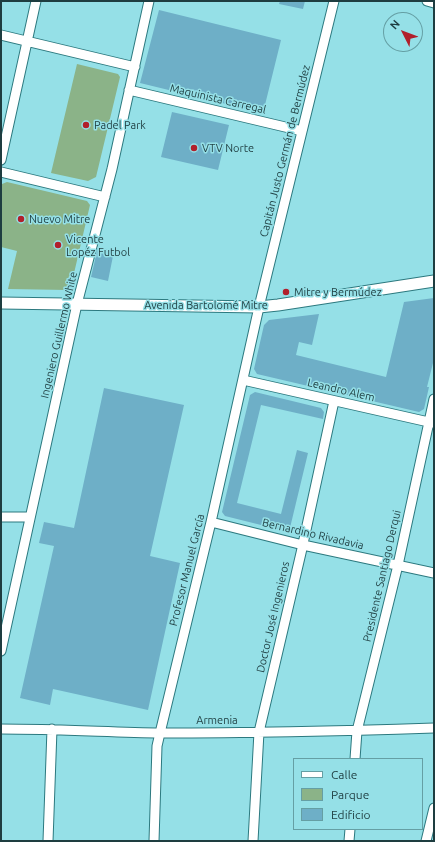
<!DOCTYPE html>
<meta charset="utf-8">
<style>
body{margin:0}
#map{position:relative;width:435px;height:842px;overflow:hidden;background:#95e0e7;font-family:Ubuntu,sans-serif}
canvas{display:block}
.frame{position:absolute;inset:0;border:2px solid #1e3d40;pointer-events:none}
.legend{position:absolute;left:293px;top:758px;width:130px;height:72px;box-sizing:border-box;background:#95e0e7;border:1px solid #659fa4;margin:0;padding:5px 7px;list-style:none;font-size:12px;color:#1e3d40}
.legend li{display:flex;align-items:center;gap:8px;height:20px}
.legend b{width:20px;border:1px solid #659fa4}
.north{position:absolute;left:383px;top:12px;width:40px;height:40px;box-sizing:border-box;background:#95e0e7;border:1px solid #659fa4;border-radius:50%;rotate:312deg;font-size:11px;font-weight:700;line-height:16px;text-align:center;color:#1e3d40}
.north::after{content:'';display:block;margin:auto;width:14px;height:18px;background:#b11f2b;clip-path:polygon(50% 0,100% 100%,50% 72%,0 100%)}
</style>
<div id="map">
<canvas width="435" height="842"></canvas>
<div class="frame"></div>
<ul class="legend">
<li><b style="height:5px;background:#fff"></b>Calle</li>
<li><b style="height:11px;background:#8bb388"></b>Parque</li>
<li><b style="height:11px;background:#6eafc7"></b>Edificio</li>
</ul>
<div class="north">N</div>
</div>
<script>
const ctx = document.querySelector('canvas').getContext('2d');
ctx.lineJoin = 'round';
function fill(path, color) {
  ctx.fillStyle = color;
  ctx.fill(path, 'evenodd');
}
function stroke(path, color, width, dash) {
  ctx.strokeStyle = color;
  ctx.lineWidth = width;
  ctx.lineCap = dash ? 'butt' : 'round';
  ctx.setLineDash(dash || []);
  ctx.stroke(path);
}
function label(font, color, halo, rows, align = 'center') {
  ctx.font = font + ' Ubuntu,sans-serif';
  ctx.lineWidth = 3;
  ctx.setLineDash([]);
  ctx.textBaseline = 'middle';
  ctx.strokeStyle = halo;
  ctx.fillStyle = color;
  for (const [text, x, y, turn = 0] of rows) {
    ctx.save();
    ctx.translate(x, y);
    ctx.rotate((+turn || 0) * Math.PI / 180);
    ctx.textAlign = isNaN(turn) ? turn : align;
    if (halo) ctx.strokeText(text, 0, 0);
    ctx.fillText(text, 0, 0);
    ctx.restore();
  }
}
const green = new Path2D(`
 M77,64L118,74L120,77L96,177L88,181L51,173Z
 M7,182L87,201L90,205L71,286L67,290L8,289L17,251L1,247V189L2,184Z`);
const building = new Path2D(`
 M280,1H305L303,9L279,4Z
 M159,10L281,40L263,113L140,83Z
 M172,112L229,125L218,170L161,157Z
 M98,247L114,251L108,281L91,277Z
 M434,298V359L427,387H429L424,409L419,412L257,374L254,369L264,325L269,320L319,314L312,345L299,342L296,355L386,377L404,302Z
 M104,388L184,405L150,556L180,563L148,710L53,689L50,705L20,698L54,546L39,543L44,522L74,528Z
 M255,392L321,408L324,412L323,419L261,405L237,503L281,514L297,450L308,453L289,532L225,516L222,512L250,395Z`);
const minor = new Path2D(`
 M427,1L434,3
 M1,35L135,67
 M129,90L302,131
 M1,160L36,1
 M1,172L105,197
 M243,380L433,423
 M1,517H30
 M211,522L303,545L434,573
 M1,651L77,304L112,169L149,1
 M1,729C55,729 108,732 161,733C252,733 343,731 434,728
 M355,759L357,731L398,565L434,399
 M48,841L52,729
 M154,841L157,746L160,733L211,522L259,307L334,1
 M253,841L259,732L301,553L334,401
 M349,841L350,829
 M426,841L434,808`);
const major = new Path2D(`
 M1,303L259,307L278,305L434,281`);
const markers = [
 [86,125,4,"#b11f2b"],
 [194,148,4,"#b11f2b"],
 [21,219,4,"#b11f2b"],
 [58,245,4,"#b11f2b"],
 [286,292,4,"#b11f2b"]
];
const streetNames = [
 ["Maquinista Carregal",218,99,13],
 ["Capitán Justo Germán de Bermúdez",285,151,-76],
 ["Avenida Bartolomé Mitre",206,305],
 ["Ingeniero Guillermo White",59,335,-77],
 ["Leandro Alem",341,390,13],
 ["Bernardino Rivadavia",313,534,13],
 ["Profesor Manuel García",187,570,-76],
 ["Presidente Santiago Derqui",382,576,-77],
 ["Doctor José Ingenieros",273,617,-77],
 ["Armenia",217,720]
];
const poiNames = [
 ["Padel Park",94,125],
 ["VTV Norte",202,148],
 ["Nuevo Mitre",29,219],
 ["Vicente",66,239],
 ["Lopéz Futbol",66,252],
 ["Mitre y Bermúdez",294,292]
];
fill(green, '#8bb388');
fill(building, '#6eafc7');
stroke(minor, '#2c797f', 11);
stroke(major, '#2c797f', 13);
stroke(minor, '#fff', 9);
stroke(major, '#fff', 11);
for (const [x, y, r, color] of markers) {
  const dot = new Path2D();
  dot.arc(x, y, r, 0, 2 * Math.PI);
  ctx.fillStyle = color;
  ctx.fill(dot);
  stroke(dot, '#95e0e7', 1.5);
}
label('11px', '#1e3d40', '#95e0e7', streetNames);
label('11px', '#1e3d40', '#95e0e7', poiNames, 'left');
</script>
